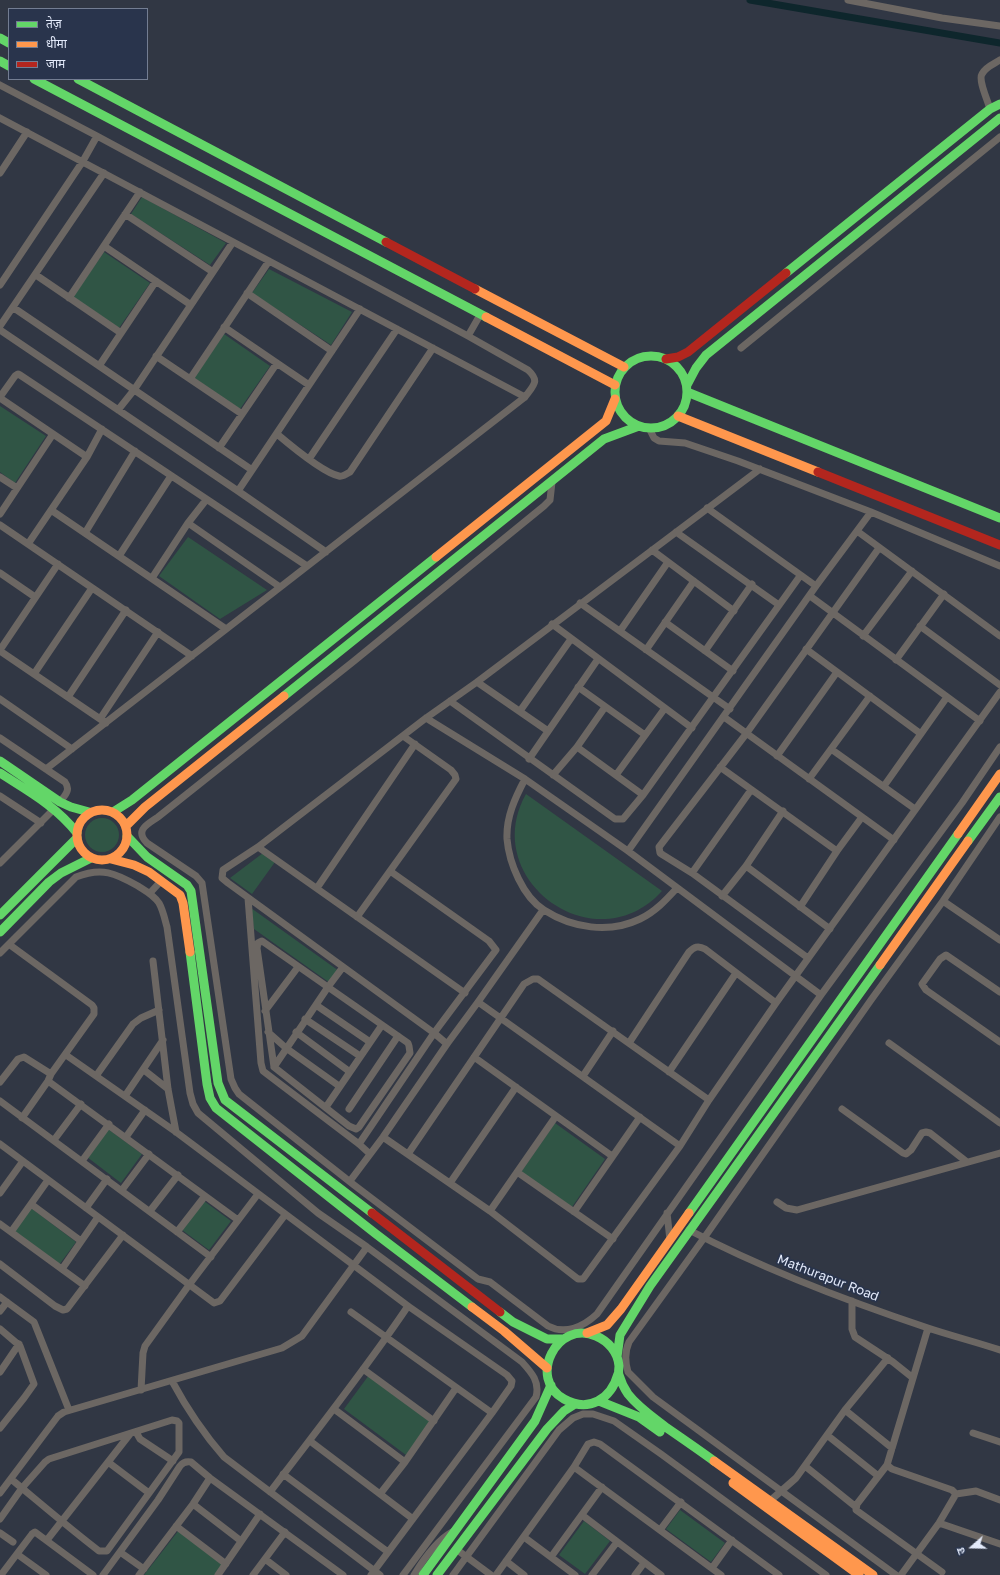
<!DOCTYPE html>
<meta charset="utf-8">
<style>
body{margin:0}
#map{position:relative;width:1000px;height:1575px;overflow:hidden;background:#313744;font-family:"Golos Text","Noto Sans Devanagari",sans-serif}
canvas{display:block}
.legend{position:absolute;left:8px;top:8px;width:140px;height:72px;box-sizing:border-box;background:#29344c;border:1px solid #737d92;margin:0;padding:5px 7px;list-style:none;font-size:12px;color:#e3eafa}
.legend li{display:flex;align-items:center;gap:8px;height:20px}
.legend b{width:20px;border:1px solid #737d92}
.north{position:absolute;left:952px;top:1527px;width:40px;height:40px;-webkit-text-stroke:3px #29344c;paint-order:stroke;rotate:250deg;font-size:11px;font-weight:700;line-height:16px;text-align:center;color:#e3eafa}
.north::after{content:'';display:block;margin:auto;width:14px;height:18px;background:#e3eafa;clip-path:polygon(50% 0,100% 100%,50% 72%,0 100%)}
</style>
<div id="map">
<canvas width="1000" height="1575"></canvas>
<ul class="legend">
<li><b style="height:5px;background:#63d668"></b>तेज़</li>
<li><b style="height:5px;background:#ff974d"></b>धीमा</li>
<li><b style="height:5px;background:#b3261e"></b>जाम</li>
</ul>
<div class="north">उ</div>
</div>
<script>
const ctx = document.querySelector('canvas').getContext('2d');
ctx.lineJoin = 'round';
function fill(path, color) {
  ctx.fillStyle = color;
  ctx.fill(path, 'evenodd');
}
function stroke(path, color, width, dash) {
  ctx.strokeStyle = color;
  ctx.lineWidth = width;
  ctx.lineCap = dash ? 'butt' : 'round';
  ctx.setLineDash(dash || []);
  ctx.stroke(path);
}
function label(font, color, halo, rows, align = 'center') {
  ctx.font = font + ' "Golos Text",sans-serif';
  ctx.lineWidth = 3.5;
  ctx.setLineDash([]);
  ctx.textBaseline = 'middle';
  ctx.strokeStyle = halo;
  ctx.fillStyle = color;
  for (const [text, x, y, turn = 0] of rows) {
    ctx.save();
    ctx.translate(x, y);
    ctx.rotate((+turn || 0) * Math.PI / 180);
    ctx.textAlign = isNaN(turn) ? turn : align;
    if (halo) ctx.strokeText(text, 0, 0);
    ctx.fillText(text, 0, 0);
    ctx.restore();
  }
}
const green = new Path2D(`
 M142,197L226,243L210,265L131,214Z
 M104,252L150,283L119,328L73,297Z
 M269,269L352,312L331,345L252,293Z
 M224,334L270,366L240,409L194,378Z
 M0,406L46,436L15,483L0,472Z
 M188,537L267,590L220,619L159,576Z
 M526,794L662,891C595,965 478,879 526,794Z
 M85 835a17 17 0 1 1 34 0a17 17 0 1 1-34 0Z
 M263,853L275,862L252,894L230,878Z
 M251,908L339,971L330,983L254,929Z
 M555,1123L605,1159L572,1207L521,1172Z
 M108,1129L142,1154L121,1183L87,1157Z
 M204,1201L231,1221L209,1250L182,1230Z
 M31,1208L76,1242L59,1265L14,1231Z
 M369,1375L431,1421L406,1455L344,1409Z
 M680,1510L725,1543L711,1562L666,1529Z
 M584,1521L610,1541L585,1574L559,1555Z
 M179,1530L223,1564L215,1575H144Z`);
const canal = new Path2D(`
 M750,0L1000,43`);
const street = new Path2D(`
 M848,0L942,18L1000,26
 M0,85L97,136L468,336L528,370C540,381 534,385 525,397L46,769
 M990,109C988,101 978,80 982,74C985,67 994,64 1000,60
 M0,118L525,397
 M0,173L27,132
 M125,214L213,272
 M104,246L191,305
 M36,275L121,333
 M0,285L83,161L97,136
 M247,293L332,351
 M69,298L140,192
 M14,308L252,470
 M0,326L104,173
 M224,327L309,385
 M0,330L238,491L326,552
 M468,336L480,315
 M741,348L1000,137
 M156,356L242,414
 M99,366L156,281
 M190,379L269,261
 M0,397L15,376L18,374L20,375L307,566
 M0,398L87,457
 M118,410L134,390L233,242
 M649,428L654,438L659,441L685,443L738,461L871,512L1000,566
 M277,434C290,445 324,473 339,476C343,477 347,474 350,472L433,348
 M219,448L277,363
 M309,459L397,329
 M0,477L17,488
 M552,482L550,500L544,506L354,661L158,817C148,824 134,830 147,843L196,876L202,883L231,1079L235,1088L239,1094L354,1185L478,1279L490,1282L548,1326C565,1335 583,1327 597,1314L821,995L962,803L1000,747
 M238,491L360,309
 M707,508L816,586
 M51,510L226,629
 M0,514L53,434
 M188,523L280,587
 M0,525L192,656
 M857,531L1000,636
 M676,532L779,605
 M85,533L135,451
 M28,544L87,457L102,429
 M652,550L734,611
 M119,556L171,476
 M0,573L35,597
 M152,578L188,523L206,500
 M810,596L980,721
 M580,603L730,709
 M665,622L733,671
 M552,624L692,728
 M920,626L1000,685
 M620,631L668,562
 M863,636L912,571
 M806,649L921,734
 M0,650L58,564
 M646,650L694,581
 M0,651L106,723
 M705,651L752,584
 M896,660L944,594
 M34,674L92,588
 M477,682L548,731
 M578,687L645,735
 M68,697L126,610
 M0,699L72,749
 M450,701L615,819H623L643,795L800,576
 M520,711L571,639
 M724,717L894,840
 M426,718L525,779L628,851L821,995
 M100,719L158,632
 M0,738L65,782C71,790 65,795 60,802
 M577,747L643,795
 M831,749L915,809
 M777,756L837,672
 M529,759L598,659
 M720,767L837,851
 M553,775L577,747L605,707
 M616,775L665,708
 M525,779C515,798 506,817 507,839C509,863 523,897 544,910C572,928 609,934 640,919C655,912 666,900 677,888
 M809,779L870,696
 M884,786L947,697
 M0,796L41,823
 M258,847L465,993
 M628,851L816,586L871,512
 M0,863L54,809
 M746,866L830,929
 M692,873L751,790
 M317,888L415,744
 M150,893L161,881
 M722,896L746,866L783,811
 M248,898L261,1063L263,1071L359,1144L370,1154
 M943,901L1000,940
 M800,907L837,851L862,817
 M357,917L456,779L455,775L451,770L403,736
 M262,941L408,1043L409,1046L410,1053L359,1127L356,1129L349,1126L274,1067L257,948L258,943Z
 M10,945L92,1005L94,1008V1014L51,1074L48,1081L22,1118
 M0,953L76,877C102,867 115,873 138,886C146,891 154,895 159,903C163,910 165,920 167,927L190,1093L193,1104L198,1113L318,1213L367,1247L522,1362C532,1373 540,1382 536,1397L403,1575
 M808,958L692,873L663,855L660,853L659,847L746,734L879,548
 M153,961L168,1089L176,1132
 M1000,992L946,955L940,959L922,984L926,990L1000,1042
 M478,1002L680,1146
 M316,1005L370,1042
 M265,1011L298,967
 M305,1019L360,1056
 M268,1032L286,1048L339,1086
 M296,1032L350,1072
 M629,1043L689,952C694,947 698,945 705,949L776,1003
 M889,1043L1000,1123
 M447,1044L434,1033L228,883L222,878L223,870L258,847L426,718L477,682L760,469
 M66,1055L176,1132L408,1306L507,1375L512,1381L511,1386L492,1413L371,1575
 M474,1057L612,1156
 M274,1067L328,987L343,967
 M144,1070L168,1089
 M669,1072L736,973
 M96,1076L133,1024L141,1018L159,1010
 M583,1076L613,1031
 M48,1081L238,1220
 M0,1082L18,1059L24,1057L51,1074
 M125,1096L163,1040
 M0,1101L211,1257
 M326,1107L382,1025
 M349,1109L398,1036
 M842,1109L903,1153L906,1154L911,1150L922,1133L926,1132L930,1133L967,1162
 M126,1137L145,1110
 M383,1137L490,1211L578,1279H583L680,1146L709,1100L776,1003L1000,692
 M54,1140L81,1104
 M0,1144L214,1303L220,1301L285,1215
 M359,1144L434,1033L496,950L489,941L390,871
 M408,1154L524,984L533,979H538L709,1100
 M82,1161L109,1124
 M517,1172L613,1239
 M350,1181L383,1137L447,1044L478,1002L543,910
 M450,1183L516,1087
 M122,1190L149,1154
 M0,1193L23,1161
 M777,1202L786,1208L797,1210L1000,1153
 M31,1204L81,1241
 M86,1208L107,1179
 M150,1211L178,1175
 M490,1211L556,1116
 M574,1212L640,1117
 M667,1213L670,1240
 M0,1224L85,1286
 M689,1230C765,1270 847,1301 928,1328C952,1336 976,1342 1000,1350
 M11,1232L48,1180
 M177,1232L205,1196
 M0,1264L55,1306L63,1310L67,1309L123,1235
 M62,1269L98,1217
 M0,1297L34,1322L69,1410
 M852,1301V1329L855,1337L893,1362L913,1378
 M0,1311L7,1302
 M351,1312L492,1413
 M0,1329L20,1346L34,1384L24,1398L0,1428
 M363,1369L434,1421
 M0,1372L19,1344
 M172,1381C187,1409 203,1433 224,1457L380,1575
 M141,1390L143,1353L145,1346L189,1285L258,1194
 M334,1409L405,1462
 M845,1410L892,1448
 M136,1432L140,1439L173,1461
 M973,1433L1000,1442
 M827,1435L877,1475
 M310,1441L413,1519
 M108,1462L149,1493
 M887,1465L857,1504L856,1510L942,1572
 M805,1466L856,1507
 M574,1467L721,1575
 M283,1474L388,1552
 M270,1492C317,1430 365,1370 408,1306
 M0,1493L58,1416L64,1412L282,1348L302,1336L367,1247
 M380,1494L405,1462L456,1388
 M956,1494L976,1491L1000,1500
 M771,1500L796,1478L845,1410L888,1358
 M193,1504L241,1541
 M582,1515L661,1575
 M0,1519L22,1488L45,1462L49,1459L172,1420L177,1421L179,1423V1452L107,1551H99C69,1528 40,1503 11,1479
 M939,1523L1000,1544
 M176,1526L226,1564
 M660,1530L681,1502
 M0,1533L13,1542
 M524,1537L575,1575
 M47,1540L130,1434
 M456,1549L491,1575
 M120,1552L144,1569
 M17,1554L46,1575
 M551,1557L602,1487
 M265,1559L286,1575
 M506,1561L524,1575
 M712,1568L732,1540
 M1,1575L32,1534L35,1532L93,1575
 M103,1575L158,1500L180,1466C183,1462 186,1461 191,1462L210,1478L343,1575
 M139,1575L193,1504L210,1478
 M218,1575L260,1514
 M253,1575L285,1532
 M414,1575C423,1560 436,1541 452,1532
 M453,1575L559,1430L573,1418L583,1414H593L614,1421L661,1454L826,1575
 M496,1575L574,1467L588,1444L594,1442L600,1444L779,1575
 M592,1575L617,1542
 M635,1575L644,1563
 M896,1575L653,1397L628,1372C625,1362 625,1351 629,1342L704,1238L871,1000L943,901L1000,817
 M901,1575L939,1523L956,1494L952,1490L892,1469L887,1465L928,1328`);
const fast = new Path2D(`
 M0,38L9,43
 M0,61L9,66
 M34,79L486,317
 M78,79L386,242
 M786,273L990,109L1000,104
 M615 392a36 36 0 1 1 72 0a36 36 0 1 1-72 0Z
 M687,385L696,368L706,355L1000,118
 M687,392L1000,518
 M284,696L604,439L639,426
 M0,761L60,802L71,807L89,812
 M0,773C28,791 56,806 77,833
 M113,812L132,800L436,557
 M127,836L147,857L187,885L191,891L218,1083L225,1100L372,1213
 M968,841L1000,797
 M0,915L77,838
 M0,932L49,882L61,873L91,858
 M190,952L207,1084L210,1098L216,1108L376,1234L472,1307
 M689,1213L958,834
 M500,1312L513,1322L547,1339H563
 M617,1357L620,1335L650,1286L880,965
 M618,1374C611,1399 589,1413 564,1399C527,1379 557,1319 596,1336C608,1341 618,1352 619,1366C619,1369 618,1372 619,1375C621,1382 624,1388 628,1394C639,1408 653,1417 667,1428C683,1439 699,1450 714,1461
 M599,1401L639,1417L660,1432
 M423,1575L535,1421L551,1385
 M437,1575L547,1429L564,1411L575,1404`);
const slow = new Path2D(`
 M475,289L624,367
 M486,317L615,385
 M678,416L818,472
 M436,557L606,421L615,399
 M77 835a25 25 0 1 1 50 0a25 25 0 1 1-50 0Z
 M126,826L145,807L284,696
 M958,834L1000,774
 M111,859L134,865L149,872L180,895L183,903L190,952
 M880,965L968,841
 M472,1307L504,1331L547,1368
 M587,1333L607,1325L621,1309L689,1213
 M714,1461L873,1575
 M733,1483L859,1575`);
const jam = new Path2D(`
 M386,242L475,289
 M666,359L678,357L688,352L786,273
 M818,472L1000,545
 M372,1213L500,1312`);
const streetNames = [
 ["Mathurapur Road",828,1278,21]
];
fill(green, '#305545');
stroke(canal, '#0e262c', 7);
stroke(street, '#6c6763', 7);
stroke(fast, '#63d668', 9);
stroke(slow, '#ff974d', 9);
stroke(jam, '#b3261e', 9);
label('13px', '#e3eafa', '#29344c', streetNames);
</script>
